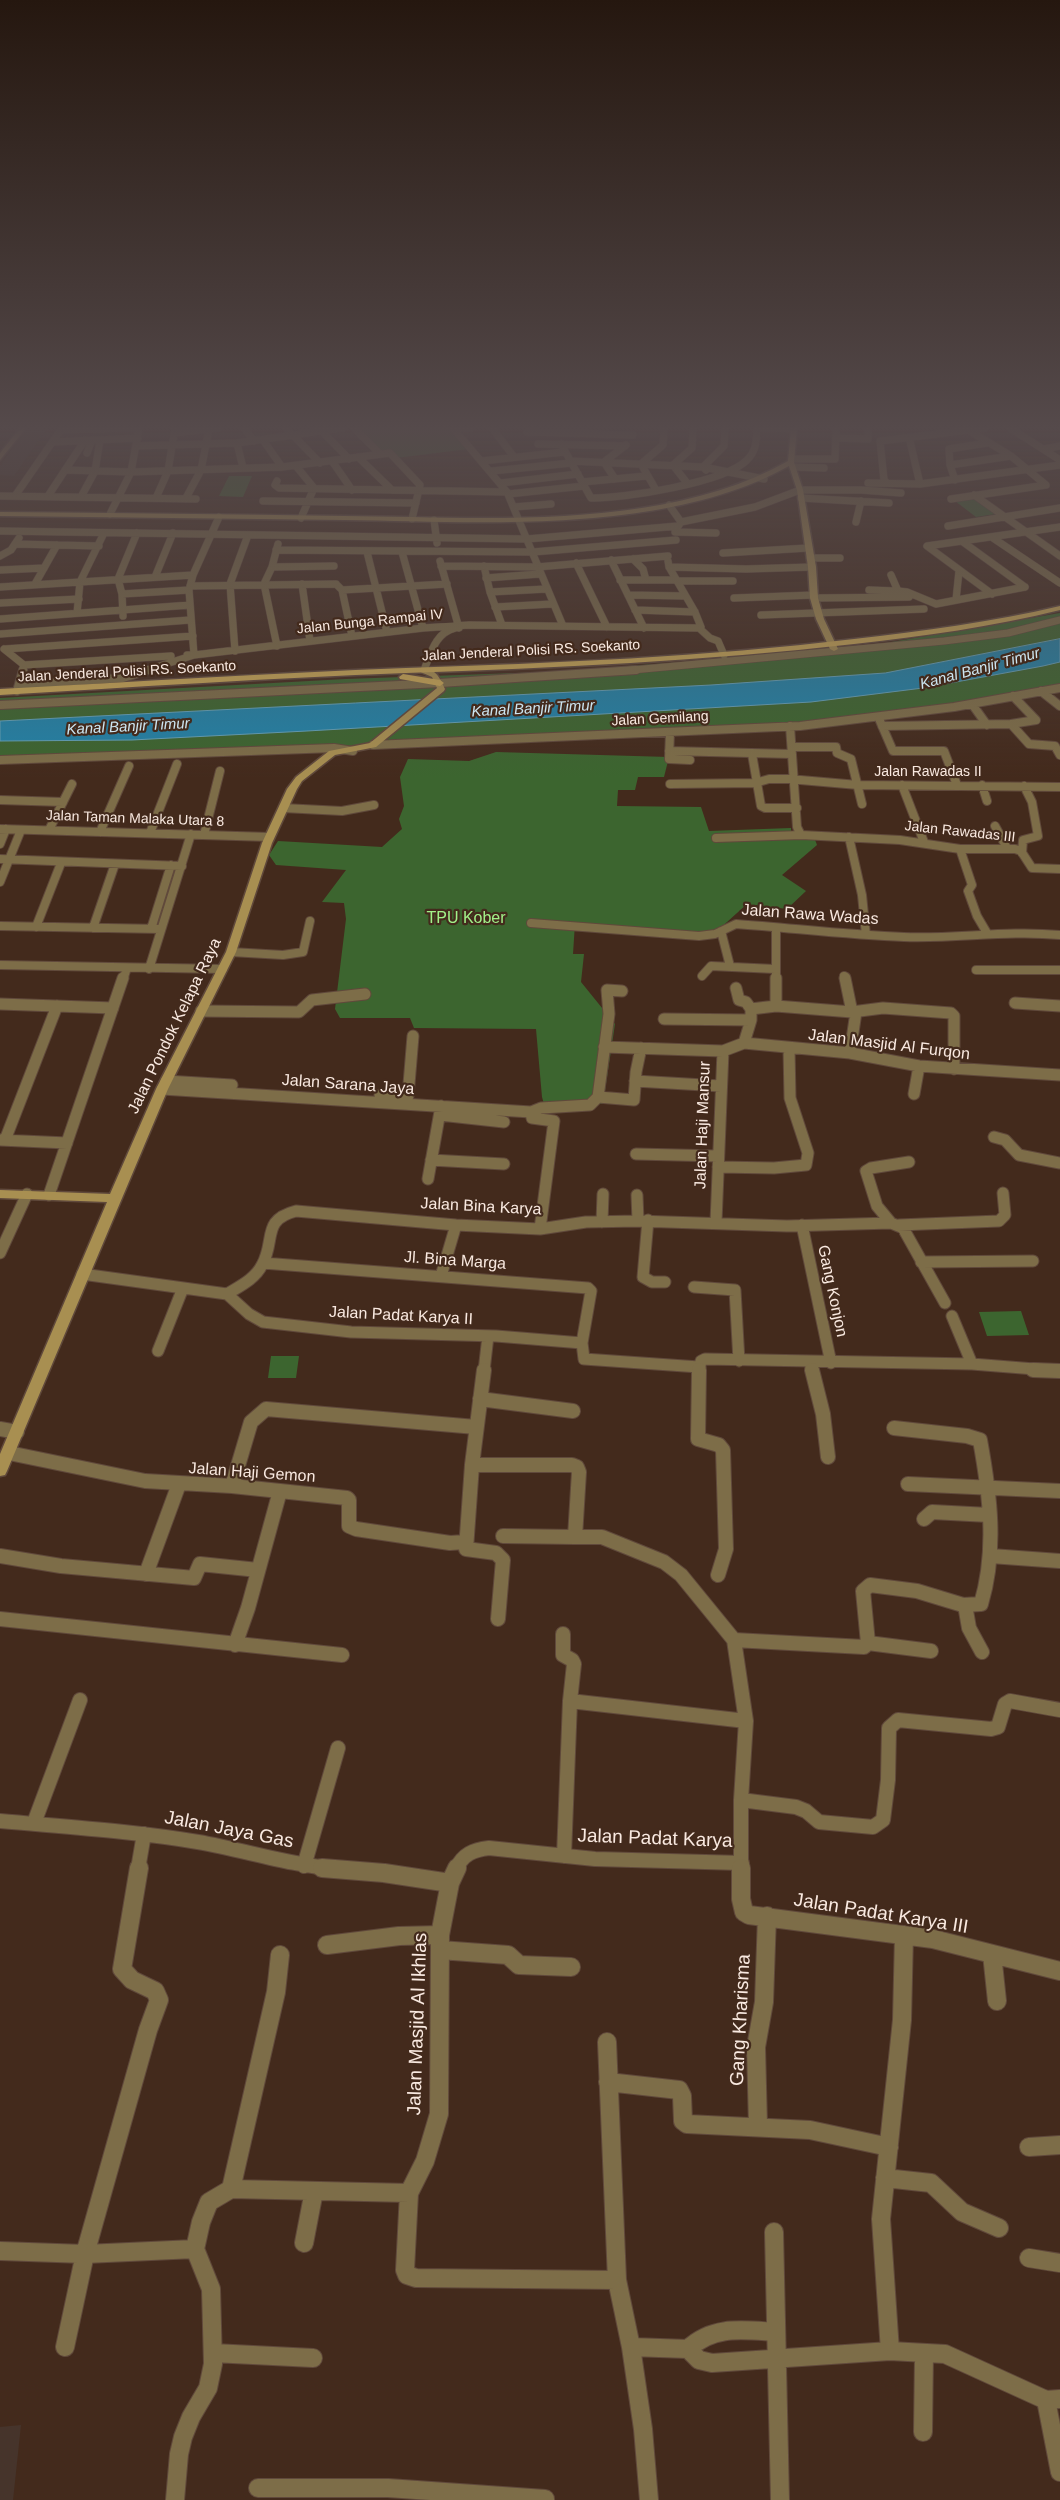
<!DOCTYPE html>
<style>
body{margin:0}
canvas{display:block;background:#432a1c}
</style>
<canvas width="1060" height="2500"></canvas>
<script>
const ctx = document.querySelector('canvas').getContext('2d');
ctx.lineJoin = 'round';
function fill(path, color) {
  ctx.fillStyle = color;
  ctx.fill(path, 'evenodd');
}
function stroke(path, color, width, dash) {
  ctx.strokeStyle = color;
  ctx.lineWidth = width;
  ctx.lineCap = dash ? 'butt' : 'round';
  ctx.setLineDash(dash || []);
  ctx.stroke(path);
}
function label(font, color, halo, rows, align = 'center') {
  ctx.font = font + ' Helvetica,sans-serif';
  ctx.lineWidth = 4.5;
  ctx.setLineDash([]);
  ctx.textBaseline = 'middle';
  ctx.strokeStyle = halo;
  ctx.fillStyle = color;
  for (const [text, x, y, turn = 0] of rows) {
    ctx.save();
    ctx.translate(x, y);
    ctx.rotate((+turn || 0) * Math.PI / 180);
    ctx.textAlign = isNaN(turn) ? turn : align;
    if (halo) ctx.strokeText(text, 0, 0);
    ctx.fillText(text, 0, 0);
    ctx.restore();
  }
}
const commercial = new Path2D(`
 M27,428H47L14,476L0,475V466Z
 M21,2425L13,2500H0V2427Z`);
const green = new Path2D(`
 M354,428H451L469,449L396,458L376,454Z
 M229,476H252L243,497L219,496Z
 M974,498L996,514L976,517L955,501Z
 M1060,613V688L800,726L373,745L365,749L0,760V698L346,679L545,672L737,658L874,645Z
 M496,752L669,757L664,777H638L635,790H618L617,806L701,807L709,831L791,828V833L814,837L817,845L782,875L806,891L787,909L747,904L717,931L668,932L575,923L573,954H584L581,982L615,1024L603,1104H544L542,1097L536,1029L414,1028L410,1018H340L335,1009L346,919L344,903L322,902L346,870L276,865L269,855L278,841L382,847L402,829L399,819L404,806L400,777L408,759L469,761Z
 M1021,1311L1029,1335L987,1336L979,1312Z
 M271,1356H299L296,1378H268Z`);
const water = new Path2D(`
 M1060,639V662L1043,666L923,688L811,702L307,731L132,740L0,741V721L711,685L885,673Z`);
const streetFar4 = new Path2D(`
 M244,428L254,441
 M286,428L320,463
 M319,428L349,459
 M354,428L380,454
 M453,428L507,492L563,626
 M492,428L514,457
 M759,428L794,429
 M1010,428L1060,460
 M454,429L470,428
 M61,430L135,428
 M527,432L633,435
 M175,433L218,428
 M909,437L920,484
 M837,438L868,439V428
 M263,440L282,467
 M53,442L138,438
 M237,443L243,468
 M538,444L625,446
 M561,444L591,498C623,499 726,482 747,460C757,450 756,441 757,428
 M136,446L237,443L342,428
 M1044,449L1060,446
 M87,453L92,440
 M358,457L392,490
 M792,459H835L836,428
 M332,461L352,490
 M482,461L564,452
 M570,461L703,467L764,479
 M950,465L1011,456
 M296,466L314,488L301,518
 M793,467L824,468
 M65,470L131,472L282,467L390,453L420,485L412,519
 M706,470L703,467L724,446L725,428
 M492,471L571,463
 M615,479L604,462L626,445
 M955,480L950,465L949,449L987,443
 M277,481L275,485L279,488L507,492
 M582,482L646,476
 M501,483L578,474
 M687,483L673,465L692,448L693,428
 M868,483L920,484L1060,465
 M887,483L884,480L880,441L985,428
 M656,490L641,464L663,445L664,428
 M508,494L584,486
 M974,495L1060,556
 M0,496L196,499
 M15,496L62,428
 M48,496L85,440
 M81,497L95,471L100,440
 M156,498L168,471L175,428
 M186,498L201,470L209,429
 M801,498L889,503
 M951,499L1046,485L1011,456L965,428
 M263,501L416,503
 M669,505L681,522L677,528
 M514,507L551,504
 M110,514L131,472L139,428
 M434,520L437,543
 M681,522L755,507L800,490H861L901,493
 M856,522L861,501
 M948,526L1060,508
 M0,531L527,539L678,526
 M675,532L716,533
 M993,538L1060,583
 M963,542L1025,587
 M15,544L99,546
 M276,550L533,552L676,540
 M367,552L387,632
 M402,552L423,628
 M723,553L808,548
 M0,556L11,550L19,538
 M810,558H840
 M633,559L643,569L646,580
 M611,560L644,628
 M440,561L459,628
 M668,561L669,567L695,612L701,627L699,628
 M576,563L607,627
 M441,566L537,567L668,556
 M484,566L490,592L502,625
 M272,567L334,566
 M669,567L746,569L812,567
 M0,570L44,568
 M891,575L898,591L907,592L936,604L1025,587
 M155,577L173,533
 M486,578L539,574
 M620,580H676
 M677,581H733
 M35,584L57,545
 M302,584L310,641
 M337,585L342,590L352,636
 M190,586L336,584
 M0,587L193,575
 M342,590L447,584
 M869,590L896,591
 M490,592L546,589
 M122,594L189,590
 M992,594L927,546L1060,527
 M628,595L685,596
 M734,598L814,595
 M814,598L909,597
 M956,600L959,571
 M0,603L79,599
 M495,607L552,604
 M635,610L695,612
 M77,613L80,582L104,533
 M761,615L924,609
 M123,616L122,594L118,579L137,533
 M0,619L190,605
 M699,628L710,638L718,641L724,655
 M0,634L190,620
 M277,646L264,584L272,567L278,544
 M4,649L24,665L22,671
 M5,649L193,636
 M235,651L230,584L248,535
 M187,655H194L189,590L193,575L219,517
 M24,665L171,656
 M424,670C431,653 435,633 455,628
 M144,671L194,655L423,628L469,625L699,628
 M622,671L944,641L1008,633L1060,620`);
const streetFar3 = new Path2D(`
 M19,685L123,678L148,670
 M17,691L23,670
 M1041,691L1060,706
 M972,704L987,725
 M0,705L440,683L636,670
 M880,721L893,751H944L957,785
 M1011,724L1036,720L1013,696
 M790,726L797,827L801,835L900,840L960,849H1015L1021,851L1032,868L1060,869
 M882,726L1011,724L1029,744L1055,746L1060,755
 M670,732L669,759L690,760
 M373,745L800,726L954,707L1060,688
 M792,747H836L837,753L851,759L862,804
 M669,751L792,754
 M752,754L761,806L765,808H797
 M0,760L334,748L353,751
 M670,784L755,783L769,779H789L858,785L1060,787
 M902,785L924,842
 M982,785L987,801
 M0,800L63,802
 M283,808L342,811L374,805
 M995,826L1007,848
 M0,829L270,837
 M49,830L72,784
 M100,832L129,766
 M150,833L177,764
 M204,835L220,771
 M849,837L862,895L866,935
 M716,838L801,835
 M0,844L6,829
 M960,849L972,885L968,891L977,916L987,933
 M1022,853L1023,840L1038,836L1032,802L1024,786
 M0,859L182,866
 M0,882L21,830
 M531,923L699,936L715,934L736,924C792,928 848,935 904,937C957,939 1006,930 1060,935
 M0,926L161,929
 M36,927L61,863
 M93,928L115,864
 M776,928V980
 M151,929L171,865
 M721,931L730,966
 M231,952L283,955L303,952L310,921
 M0,965L223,969
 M149,969L191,834
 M976,970H1060
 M702,976L711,966L775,969
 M844,976L845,980
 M123,980L127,968`);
const streetFar2 = new Path2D(`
 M845,978L852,1012
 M736,988L739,1000L746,1002L751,1009
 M1015,1003L1060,1006
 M0,1004L113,1008
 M776,1006L852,1012L883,1008L951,1013L954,1016V1069
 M201,1011L299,1012L312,1000L365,994
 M664,1019L751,1020
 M744,1043L850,1053L919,1066L1060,1075
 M744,1043L751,1020V1009L776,1006V978
 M604,1047L723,1051L744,1043
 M850,1053L856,1012
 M166,1081L232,1085
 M635,1081L721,1086
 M162,1089L531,1112L541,1108L590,1105L598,1097L609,1014L607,990L622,991
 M914,1094L919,1066
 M380,1095L408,1096L413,1036
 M598,1097L634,1100L636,1072L641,1048
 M531,1112L532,1118L554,1121L540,1229
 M440,1115L504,1122
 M994,1137L1005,1140L1019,1155L1060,1163
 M0,1140L67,1143
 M5,1140L57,1006
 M636,1154L718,1156
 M431,1160L504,1164
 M718,1167L774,1168L806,1165L808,1153L790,1098L789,1049
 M428,1179L441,1106
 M49,1195L123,978
 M637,1195L638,1221
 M648,1220L643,1277L652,1282H665
 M602,1222L603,1194
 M716,1222L723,1051
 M891,1223L877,1206L866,1171L871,1168L909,1162
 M802,1225L831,1363
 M899,1225L999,1221L1005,1215L1003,1193
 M0,1253L27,1194
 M921,1262L1033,1261
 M263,1263L588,1288L591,1291L582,1343L584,1359L699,1367
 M82,1274L227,1294C240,1286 255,1279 262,1265C276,1240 261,1220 296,1211L456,1225L540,1229L586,1222L638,1221L787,1226L891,1223L903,1228L945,1303
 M441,1276L456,1225
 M694,1287L735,1290L739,1361
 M227,1294L249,1314L263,1322L351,1332L496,1336L582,1343
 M952,1316L972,1364L1060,1371
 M158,1351L183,1288
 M810,1362L812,1371
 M484,1371L488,1336
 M699,1371L701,1361L705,1359L972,1364`);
const streetFar1 = new Path2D(`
 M699,1370L698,1439L719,1445L723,1450L726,1549L718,1575
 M812,1370L823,1414L828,1457
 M1033,1370L1060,1371
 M480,1399L573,1411
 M0,1429L17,1432
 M9,1453L145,1481L232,1486L347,1498L349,1500V1526L356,1529L450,1543L465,1542
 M472,1465L484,1370
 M908,1484L1060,1491
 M232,1486L251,1422L266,1409L476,1427
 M924,1519L932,1512L989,1515
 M503,1536L575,1537
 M0,1556L61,1566L194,1578L200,1564L258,1570
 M991,1556L1060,1561
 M146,1574L179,1484
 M965,1605L969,1628L982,1652
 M0,1619L342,1655
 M498,1619L503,1560L496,1553L466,1549L472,1465H572L577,1467L579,1472L575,1537H602L664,1562L681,1575L734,1640L746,1721L741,1800V1869
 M563,1634V1655L572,1660L574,1664L570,1701L564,1856
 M734,1640L864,1647L868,1643L863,1591L870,1585L917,1591L963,1605L981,1604C997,1550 990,1495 980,1440L967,1436L894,1428
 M868,1643L931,1651
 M235,1645L248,1608L280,1491
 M570,1701L746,1721
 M741,1800L796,1807L806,1811L819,1822L873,1827L883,1820L888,1780L889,1728L898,1720L991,1729L998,1727L1005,1704L1010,1701L1060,1710
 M0,1821C66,1827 132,1831 198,1842C244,1850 289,1865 336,1869
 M34,1823L80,1700
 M304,1866L338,1748
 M138,1869L144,1834
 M456,1869C463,1854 473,1850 489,1848L595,1859L742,1863`);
const street = new Path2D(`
 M322,1868L384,1873L450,1883
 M741,1868V1899L744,1912L749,1915L933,1939L1060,1971
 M327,1945L399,1936L440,1935
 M440,1950L508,1955L519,1965L571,1967
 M992,1954L997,2001
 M607,2042L617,2280
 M608,2082L679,2090L682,2096L683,2121L687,2124L810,2130L889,2147
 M758,2126L756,2047L764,2002L767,1916
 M1029,2147L1060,2145
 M885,2178L931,2183L962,2212L999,2228
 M231,2189L276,1992L280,1955
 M409,2193L405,2270L407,2275L416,2278L617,2280L631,2347
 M774,2232L780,2500
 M304,2243L314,2191
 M195,2249L201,2222L209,2202L231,2189L409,2193L425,2161L439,2114L440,1935L450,1883L457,1868
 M0,2251L85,2254L195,2249
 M1029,2258L1060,2263
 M65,2347L85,2254L148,2030L159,2000L155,1991L132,1980L122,1969L139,1868
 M688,2349L699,2360L712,2363L890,2351L881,2219L902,2020L904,1935
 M890,2351L945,2354L1046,2400L1060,2399
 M213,2353L313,2358
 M1046,2400L1060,2472
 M923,2432L924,2353
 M258,2488H388L545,2499
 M175,2500L179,2454L183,2437L191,2417L208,2388L213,2364L211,2289L195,2249
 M649,2500L643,2429L631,2347L688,2349C713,2325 743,2330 775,2332`);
const secondary = new Path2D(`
 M20,428H26L0,460V453Z
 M791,428H797L794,462L803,490L816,567L818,598L824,619L838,649L834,651L830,649L816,619L810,598L808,567L797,490L789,466C665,535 483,522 345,520C230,519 115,517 0,516V512C115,513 230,514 344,516C485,517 662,532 788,461Z
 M421,668C435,667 440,678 445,689L444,691L376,747L335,755L302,781L297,789L272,843L236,952L168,1089L7,1471L5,1475L0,1476V1454L107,1202L0,1198V1190L110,1194L156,1089L226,952L262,843L287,789L296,777L329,751L370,743L437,688L432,677L421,672Z`);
const primary = new Path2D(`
 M1060,606V610C993,627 923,636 854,644C705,661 556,668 406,673C271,678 135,687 0,695V689C135,682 271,673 406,668C556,663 705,657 854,639C923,631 993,622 1060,606Z
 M403,674L440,680L444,683L440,686L400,679L399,677Z`);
const farStreetnames = [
 ["Jalan Bunga Rampai IV",370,622,-6],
 ["Jalan Jenderal Polisi RS. Soekanto",531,651,-3],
 ["Jalan Jenderal Polisi RS. Soekanto",127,672,-3],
 ["Jalan Gemilang",660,719,-3],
 ["Jalan Rawadas II",928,772],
 ["Jalan Taman Malaka Utara 8",135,819,2],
 ["Jalan Rawadas III",960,832,6]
];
const farWaternames = [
 ["Kanal Banjir Timur",980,669,-15],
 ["Kanal Banjir Timur",533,709,-3],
 ["Kanal Banjir Timur",128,727,-3]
];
const streetNames = [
 ["Jalan Rawa Wadas",810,915,4],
 ["Jalan Pondok Kelapa Raya",175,1026,-64],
 ["Jalan Masjid Al Furqon",889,1045,7],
 ["Jalan Sarana Jaya",348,1085,4],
 ["Jalan Haji Mansur",703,1125,-88],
 ["Jalan Bina Karya",481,1207,3],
 ["Jl. Bina Marga",455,1261,4],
 ["Gang Konjon",832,1291,78],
 ["Jalan Padat Karya II",401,1316,3],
 ["Jalan Haji Gemon",252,1473,4]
];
const parkNames = [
 ["TPU Kober",466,919]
];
const nearStreetnames = [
 ["Jalan Jaya Gas",229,1830,11],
 ["Jalan Padat Karya",655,1839,2],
 ["Jalan Padat Karya III",881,1914,9],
 ["Gang Kharisma",741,2020,-87],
 ["Jalan Masjid Al Ikhlas",418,2024,-88]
];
fill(commercial, '#46342b');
fill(green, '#3c652f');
fill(water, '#2282a7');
stroke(water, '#62a1b8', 1);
stroke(streetFar4, '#60493b', 8);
stroke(streetFar3, '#60493b', 10);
stroke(streetFar2, '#60493b', 13);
stroke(streetFar1, '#60493b', 16);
stroke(street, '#60493b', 20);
stroke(secondary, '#60493b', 3);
stroke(primary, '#60493b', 3);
stroke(streetFar4, '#7d6d48', 7);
stroke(streetFar3, '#7d6d48', 8);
stroke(streetFar2, '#7d6d48', 11);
stroke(streetFar1, '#7d6d48', 14);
stroke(street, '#7d6d48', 18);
fill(secondary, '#a88f51');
fill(primary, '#c9a856');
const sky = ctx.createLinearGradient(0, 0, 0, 778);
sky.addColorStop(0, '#25170f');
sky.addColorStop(0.55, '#554a4b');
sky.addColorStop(1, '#554a4b00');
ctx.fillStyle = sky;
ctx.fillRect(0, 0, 1060, 778);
label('14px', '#f9e9e0', '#432a1c', farStreetnames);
label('italic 15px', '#cce5f1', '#432a1c', farWaternames);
label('16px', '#f9e9e0', '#432a1c', streetNames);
label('16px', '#a2f189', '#432a1c', parkNames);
label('19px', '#f9e9e0', '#432a1c', nearStreetnames);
</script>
